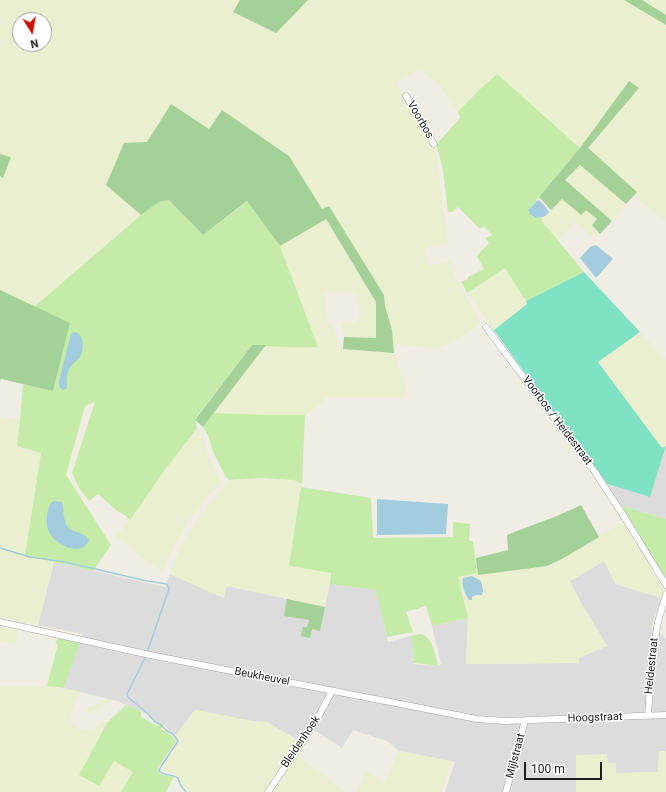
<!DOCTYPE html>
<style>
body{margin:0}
#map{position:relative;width:666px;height:792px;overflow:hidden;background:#f0ede4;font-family:Roboto,sans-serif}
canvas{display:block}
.north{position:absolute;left:12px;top:12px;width:40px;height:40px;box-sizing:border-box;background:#fff;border:1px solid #a5a5a5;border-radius:50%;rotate:169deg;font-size:11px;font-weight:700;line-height:16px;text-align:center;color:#1f1f1f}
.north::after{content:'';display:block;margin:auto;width:14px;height:18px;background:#cd1100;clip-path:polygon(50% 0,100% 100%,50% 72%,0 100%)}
.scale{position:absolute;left:524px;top:762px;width:78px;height:18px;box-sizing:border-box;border:2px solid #1f1f1f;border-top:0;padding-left:5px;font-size:12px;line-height:14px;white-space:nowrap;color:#1f1f1f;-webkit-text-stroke:3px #fff;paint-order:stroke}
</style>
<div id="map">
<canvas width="666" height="792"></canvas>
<div class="north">N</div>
<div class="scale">100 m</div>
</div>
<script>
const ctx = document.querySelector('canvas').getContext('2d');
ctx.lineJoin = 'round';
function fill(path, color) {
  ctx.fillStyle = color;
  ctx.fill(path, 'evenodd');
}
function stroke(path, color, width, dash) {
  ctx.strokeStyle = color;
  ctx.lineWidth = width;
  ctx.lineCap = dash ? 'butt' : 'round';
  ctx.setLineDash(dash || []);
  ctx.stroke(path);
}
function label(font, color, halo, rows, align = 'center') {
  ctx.font = font + ' Roboto,sans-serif';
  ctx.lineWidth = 3;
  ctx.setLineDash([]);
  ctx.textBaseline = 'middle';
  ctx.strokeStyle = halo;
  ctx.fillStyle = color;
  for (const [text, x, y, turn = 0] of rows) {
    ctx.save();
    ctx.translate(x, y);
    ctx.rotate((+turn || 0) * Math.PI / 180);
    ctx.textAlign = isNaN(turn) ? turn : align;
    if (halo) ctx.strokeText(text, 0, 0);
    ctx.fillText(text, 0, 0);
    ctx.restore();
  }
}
const residential = new Path2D(`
 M666,447V519L622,506L604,483L650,497Z
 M604,561L616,584L661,598L651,628L663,635L666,639V751H659L658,772L616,773L607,763L576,755V792H445L455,762L399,751L387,741L353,730L342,748L314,730L303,744L267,722L252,721L195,710L176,735L167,729L164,724H159L147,714L117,701L64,688L83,634L38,625L54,562L165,587L170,574L224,598L226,586L325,607L330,584L377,590L388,642L411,636L414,664L437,666L441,664L432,626L468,618L466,664L579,663V658L607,646L581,603L570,581Z`);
const farmland = new Path2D(`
 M0,0H240L233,12L275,32L308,0H624L666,25V221L638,199L570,138L477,92L458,112L437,83L419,69L396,84L435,149L438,164L448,243L424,248L427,266L450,261L452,271L482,324L442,347L429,348L393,344L392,330L385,306L384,295L329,206L322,209L289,156L222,110L209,129L171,104L147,142L106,185L141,215L34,307L0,290V177L3,178L11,157L0,154ZM20,20H44V44H20Z
 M642,0H666V15Z
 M580,165L626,204L612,221L565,180Z
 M562,199L581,215L586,209L597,219L592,225L600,234L595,239L575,222L557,240L541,220L542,218L546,216Z
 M326,219L376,302V338L344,337L341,323L355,322L360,316L357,293L325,292L327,323L333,324L339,349L394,353L406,390L405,396L402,398H324L322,403L305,415H269L214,413L266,345L284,347H318L280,246Z
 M505,268L527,303L494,330L467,293Z
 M640,332L666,360V446L662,448L598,361Z
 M0,417L20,420L17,446L41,452L25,554L54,562L38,625L0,617Z
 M197,428L200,432L205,444L208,456L219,475L220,481L218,487L211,493L187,523L162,571L144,559L116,536L130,520L164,471Z
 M260,478L294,480L302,484L289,566L331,573L325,607L227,586L224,598L170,574L174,562L182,544L198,518L229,480Z
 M624,521L664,587L661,598L616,584L604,561L570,581L581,603L607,646L579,658V663L466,664L468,618L458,577L477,573L478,575L547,566L562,559Z
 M0,627L19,629L15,644L0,641Z
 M0,686H47L80,692L72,710L70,722L78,729L93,730L104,721L107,723L79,775L114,761L133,772L121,792H0Z
 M107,699L114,700L95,710L92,714L86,711L90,707Z
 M195,710L252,721L267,722L299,741L266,792H188L182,785L180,778L177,775L161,770L180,741L176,735Z
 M399,751L452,761L441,792H356L366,771L384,783Z
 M659,751H666V792H576V755L607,754L608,763H616V773L658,772Z
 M297,755L346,792H273Z`);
const grass = new Path2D(`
 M497,74L580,148L537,199L535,203L529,209L532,217L536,218L538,217L542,218L541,220L584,272L526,301L505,268L467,293L461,282L468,279V277L484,269L477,256L489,243L485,238L492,235L484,226L480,229L458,207L452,212H448C445,189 444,166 436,145L460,118L458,112L477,92Z
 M169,200L203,235L248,201L280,246L318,347H284L252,345L195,419L197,428L164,471L130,520L126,516L116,510L98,494L89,501L79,488L72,473L95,402L85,406L66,475L111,545L93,571L25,555L41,453L17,446L20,420L23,384L53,391L70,323L34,307L141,215L159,202Z
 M214,413L269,415H305L302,484L294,480L260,478L229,480L226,477L214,454L208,435L203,427Z
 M301,487L371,498L373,538L453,537V522L470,524L469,541H473L477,573L458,577L468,618L432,626L426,606L406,612L413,632L387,637L376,590L330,584L331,573L289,566Z
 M622,506L666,519V578L663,577Z
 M420,634C432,634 436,657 438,666L414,663L411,636Z
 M59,638L80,643L64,688L47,686L58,644L55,643Z
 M126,705L141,711V717L157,726L159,724H164L161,729L171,735L176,741L158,768L159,774L174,777L166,792H121L133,772L114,761L99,786L79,775L107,723Z`);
const forest = new Path2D(`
 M240,0H308L276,33L233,12Z
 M624,0H642L666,15V25Z
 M629,81L639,88L588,148L637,192L626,204L580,165L565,180L612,221L600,234L592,225L597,219L586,210L581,215L562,199L551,210L539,197L580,148Z
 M171,104L209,129L222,110L289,156L322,209L329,206L384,295L385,306L392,330L394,353L343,349L344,337L376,338V302L326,219L280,246L247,201L203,235L169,200L159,202L141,215L106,185L124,143L147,142Z
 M0,154L11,157L3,178L0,176Z
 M0,290L70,323L53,391L1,379L0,381Z
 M252,345H266L203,427L195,420Z
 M581,505L599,537L562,559L547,566L478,575L476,558L508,550L507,535C532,525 557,517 581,505Z
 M287,599L325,607L320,631L312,629L310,638L301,636L303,627H307L309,620L284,616Z`);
const pitch = new Path2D(`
 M584,272L640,332L598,362L662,448L666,446L650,497L604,483L494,330L527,304L526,301Z`);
const water = new Path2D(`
 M539,200L544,205L549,212C545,218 541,217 535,218L530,214L528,210L537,201Z
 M596,245L613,259L596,278L580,258L590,247Z
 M73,332C84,332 84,347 81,355C79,360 72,363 69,369C66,375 67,381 67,388L66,389L63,390L59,386V381L71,334Z
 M377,499L448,504L446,534L377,535Z
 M54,501L62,502C64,509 63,518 66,524C71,535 82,529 89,540C82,558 55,545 49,532C46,526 46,517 48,511C49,506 50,503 54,501Z
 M472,576L481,581L483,591L482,595H476L472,597V600H469C465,594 461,585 463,578Z`);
const stream = new Path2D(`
 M0,548L30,557L65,562L147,581L167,584L169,589L148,650
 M145,658L127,694L128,697L148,714L154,721L161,725L167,731L173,734L178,741L160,768L159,771C164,776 172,774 178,778L181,786L186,792`);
const minor = new Path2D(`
 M406,96L434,144
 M486,327L532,389L595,472L625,518L666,585
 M0,622L150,655L477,719L505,721L666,715
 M648,716L652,657L658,622L666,594
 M268,792L315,723L332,691
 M506,792L525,720`);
const streetNames = [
 ["Voorbos",420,120,60],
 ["Voorbos / Heidestraat",557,421,53],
 ["Heidestraat",652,666,-84],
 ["Beukheuvel",262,677,11],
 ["Hoogstraat",595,718,-2],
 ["Bleidenhoek",301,742,-56],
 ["Mijlstraat",516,756,-75]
];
fill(residential, '#dddcdc');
fill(farmland, '#eaefcf');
fill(grass, '#c4eca8');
fill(forest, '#a4d198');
fill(pitch, '#7fe2c4');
fill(water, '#a3cddf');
stroke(stream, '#a3cddf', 1.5);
stroke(minor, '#a6a6a6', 7);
stroke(minor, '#fff', 6);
label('11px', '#1f1f1f', '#fff', streetNames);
</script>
